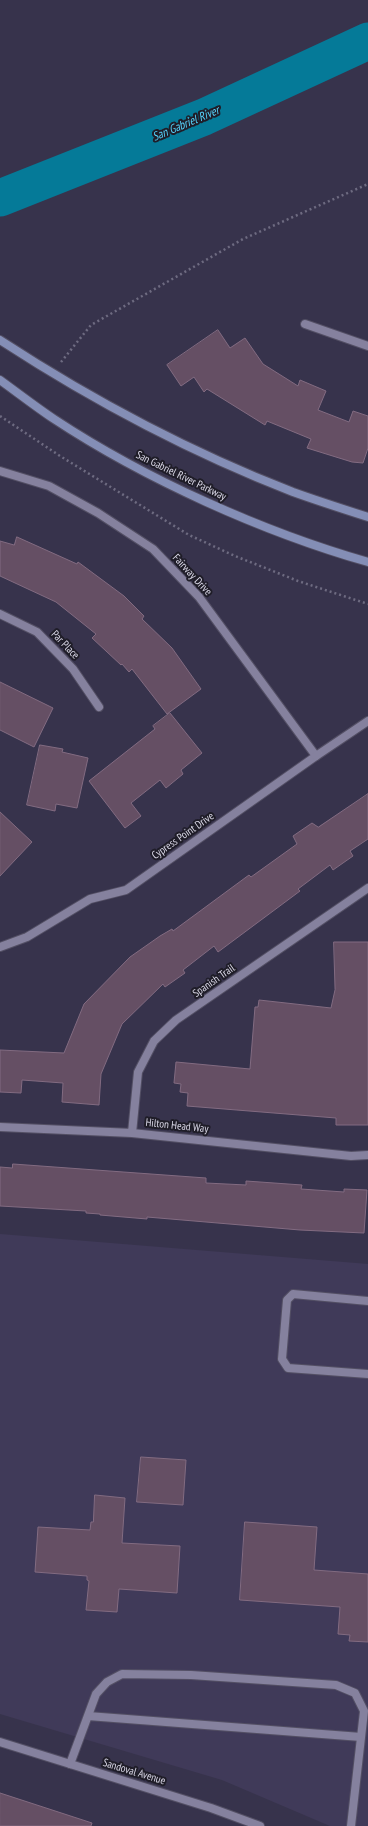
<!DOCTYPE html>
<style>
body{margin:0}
canvas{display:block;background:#37334c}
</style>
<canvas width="368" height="1826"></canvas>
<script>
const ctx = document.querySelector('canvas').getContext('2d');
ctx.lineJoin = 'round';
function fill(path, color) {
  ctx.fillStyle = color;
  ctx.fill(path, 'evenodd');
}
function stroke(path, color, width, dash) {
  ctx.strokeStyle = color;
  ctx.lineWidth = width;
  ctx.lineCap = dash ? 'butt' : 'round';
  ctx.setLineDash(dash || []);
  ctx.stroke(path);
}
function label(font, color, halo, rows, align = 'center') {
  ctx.font = font + ' "PT Sans Narrow",sans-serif';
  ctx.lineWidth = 4;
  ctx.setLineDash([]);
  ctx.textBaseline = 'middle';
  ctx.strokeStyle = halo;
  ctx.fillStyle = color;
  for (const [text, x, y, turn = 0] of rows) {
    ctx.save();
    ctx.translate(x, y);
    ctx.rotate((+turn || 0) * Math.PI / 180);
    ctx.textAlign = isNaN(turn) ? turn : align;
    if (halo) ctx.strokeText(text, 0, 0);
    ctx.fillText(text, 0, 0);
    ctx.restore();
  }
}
const built = new Path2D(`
 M0,1234L368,1264V1826H330L222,1780L0,1714Z`);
const river = new Path2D(`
 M0,198L204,117L368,41`);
const building = new Path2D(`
 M218,330L230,348L245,338L263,364L298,386L300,380L326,391L318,410L349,422L353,411L368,416V448L363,463L352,462L307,448L311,439L267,421L265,425L207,389L204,392L194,377L181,386L167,365Z
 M17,537L77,564L78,562L124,596L144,616L142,619L172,648L201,689L167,714L132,669L129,672L122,664L121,665L92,638L96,634L56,602L0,576V541L14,545Z
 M0,682L53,708L34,747L0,730Z
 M170,713L202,753L181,770L183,774L166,788L160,780L131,803L141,816L125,828L89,781L155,729L153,726Z
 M40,745L63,749L62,752L88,758L77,808L56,804L55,811L27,805Z
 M368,794V839L350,851L353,856L333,870L330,865L298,889L300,891L218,952L214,946L183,970L185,973L165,987L163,984L122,1024L101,1074L99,1105L62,1102L63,1083L22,1080L21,1093L0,1092V1050L64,1053L84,1004L130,957L160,936L172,929L173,931L249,875L251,877L297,844L293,836L312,823L318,827Z
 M0,812L32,842L0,876Z
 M334,942H368V1125H336V1118L187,1106L188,1093L180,1092L181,1084L174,1083L176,1062L250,1069L255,1007H258L259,1000L331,1008L335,990Z
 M13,1164L206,1178V1183L246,1185V1181L302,1185L301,1189L344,1192V1189L367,1190L364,1233L300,1230L147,1217V1219L100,1215V1214L86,1213V1211L0,1206V1167L12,1168Z
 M141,1457L186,1460L183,1505L137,1502Z
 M95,1495L125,1498L122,1543L180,1546L177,1593L119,1589L117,1612L86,1610L89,1581L87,1580V1576L35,1572L38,1527L90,1530L91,1522H93Z
 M245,1522L317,1527L314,1570L368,1574V1642L349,1641L350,1635L338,1634L340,1607L240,1600Z
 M0,1793L92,1823L91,1826H0Z`);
const path = new Path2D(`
 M61,362L91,325L243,239L368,184
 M0,416L60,456L189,535L235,556L298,581L368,604`);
const service = new Path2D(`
 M368,1301L293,1294L287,1300L282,1359L288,1368L368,1374
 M88,1716L361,1737
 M70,1764L96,1694L107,1682L122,1674L191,1675L336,1685L355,1693L364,1711L351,1826`);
const minor = new Path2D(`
 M305,324L368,346
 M0,471L49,486L98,513L153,549L199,597L316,756L126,890L90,899L27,937L0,947
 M0,614L37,632L73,669L99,707
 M0,1127L132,1133L351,1156L368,1155
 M132,1133L138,1072L154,1041L176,1020L368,888
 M0,1742L211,1808L260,1826`);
const tertiary = new Path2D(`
 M316,756L368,721`);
const secondary = new Path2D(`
 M0,340C92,400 190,452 293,492C318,501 343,509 368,517
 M0,380C18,393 36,407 54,419C145,479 263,532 368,562`);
const streetNames = [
 ["San Gabriel River Parkway",181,476,26],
 ["Fairway Drive",192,575,47],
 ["Par Place",65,645,46],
 ["Cypress Point Drive",183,836,-35],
 ["Spanish Trail",214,981,-35],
 ["Hilton Head Way",177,1126,6],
 ["Sandoval Avenue",134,1772,17]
];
const waterNames = [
 ["San Gabriel River",186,124,-23]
];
fill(built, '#403a59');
stroke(river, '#057a98', 37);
fill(building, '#654f64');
stroke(building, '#826b81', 1);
stroke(service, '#534f64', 10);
stroke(minor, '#534f64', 10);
stroke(tertiary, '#534f64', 10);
stroke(secondary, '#534f64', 10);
stroke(path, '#6e6b81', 2.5, [2, 3]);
stroke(service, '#85819e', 8);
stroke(minor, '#85819e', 8);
stroke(tertiary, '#85819e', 8);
stroke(secondary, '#848eb6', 8);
label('11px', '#dad8e7', '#1f1d28', streetNames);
label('italic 12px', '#55d2fa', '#1f1d28', waterNames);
</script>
